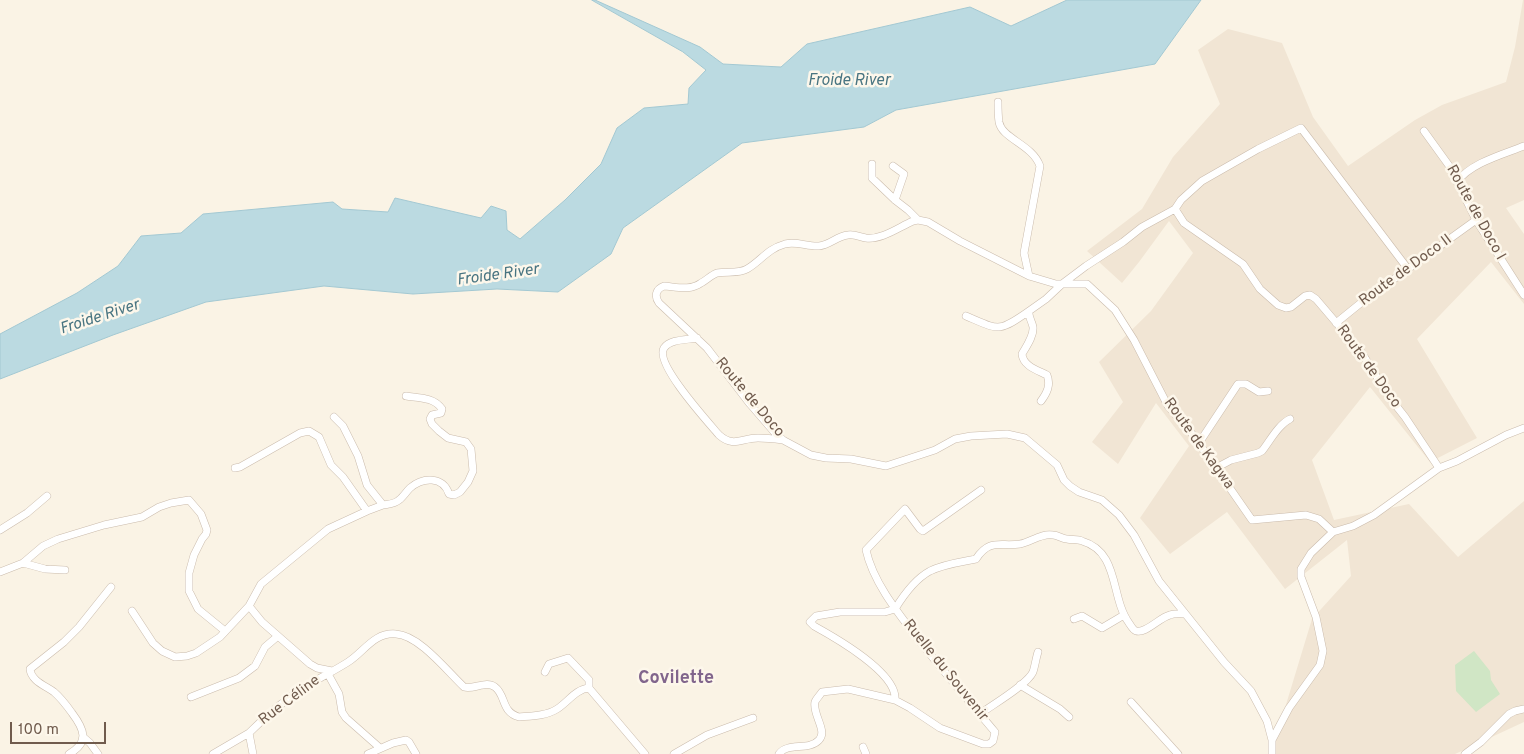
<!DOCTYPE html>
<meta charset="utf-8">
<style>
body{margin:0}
#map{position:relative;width:1524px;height:754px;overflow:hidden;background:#faf3e5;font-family:Overpass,sans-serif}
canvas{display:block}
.scale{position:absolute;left:10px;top:722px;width:96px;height:22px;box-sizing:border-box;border:2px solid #705b4d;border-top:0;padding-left:6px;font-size:15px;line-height:18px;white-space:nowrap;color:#705b4d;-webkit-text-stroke:4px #fdf7eb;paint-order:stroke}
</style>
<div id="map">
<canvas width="1524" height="754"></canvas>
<div class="scale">100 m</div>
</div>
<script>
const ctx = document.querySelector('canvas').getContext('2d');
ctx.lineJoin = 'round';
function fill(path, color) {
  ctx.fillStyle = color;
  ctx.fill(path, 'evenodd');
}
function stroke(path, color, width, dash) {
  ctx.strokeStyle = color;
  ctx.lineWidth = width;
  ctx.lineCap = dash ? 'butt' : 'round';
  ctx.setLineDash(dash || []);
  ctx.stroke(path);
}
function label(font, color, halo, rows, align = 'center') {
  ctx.font = font + ' Overpass,sans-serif';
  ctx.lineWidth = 5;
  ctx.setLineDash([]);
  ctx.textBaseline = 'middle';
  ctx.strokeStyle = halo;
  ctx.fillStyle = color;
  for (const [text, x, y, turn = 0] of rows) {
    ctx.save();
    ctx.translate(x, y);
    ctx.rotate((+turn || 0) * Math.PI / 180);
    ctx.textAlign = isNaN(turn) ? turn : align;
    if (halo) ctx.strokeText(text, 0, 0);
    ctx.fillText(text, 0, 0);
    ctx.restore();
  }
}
const residential = new Path2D(`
 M1523,0H1524V200L1506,208L1524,234V304L1491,262L1417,339L1477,438L1430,462L1370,387L1312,460L1334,520L1409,504L1458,557L1524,501V722L1455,754H1271L1312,619L1351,576L1347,540L1285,589L1227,512L1170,554L1140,518L1189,446L1156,403L1118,464L1092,442L1123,402L1099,362L1151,311L1193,253L1169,221L1139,262L1122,283L1087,251L1142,209L1173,157L1220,104L1198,50L1228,29L1282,43L1313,117L1348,166L1415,120L1442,105L1506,82L1515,47Z`);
const green = new Path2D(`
 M1474,651L1490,671L1491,680L1500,694L1476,712L1456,691L1455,665Z`);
const water = new Path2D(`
 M592,0H595L700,47L723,64L781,67L807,44L970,7L1011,26L1067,0H1201L1155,64L896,110L864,127L742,143L623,228L611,254L558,292L497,289L413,294L324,286L206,302L113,335L0,379V334L77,293L118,266L141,236L181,233L203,214L333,202L342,209L388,212L395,198L481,218L491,206L506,211L507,230L520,239L565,200L601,164L617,128L644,108L688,104L689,88L706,70L683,52Z`);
const street = new Path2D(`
 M998,102C998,108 998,115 999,122C1002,139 1032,144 1040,166L1024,253L1029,276L1056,284H1087L1115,310L1134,340L1168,406L1193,435L1252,520L1306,515L1319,519L1333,532
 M1424,131L1450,167L1476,220L1524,295
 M872,164V178L895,200L908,210L918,220
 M893,166L904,174L895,200
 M1457,182C1470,163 1504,154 1524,146
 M1175,209L1184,223L1243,264L1260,289L1278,305L1286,308L1291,307L1305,296L1310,295L1316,299L1362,353L1390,398L1405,417L1439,468
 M1029,276L960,241L928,222L918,220L913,221C899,227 882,240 866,238C860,237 855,234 848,235C837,236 830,245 819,246C808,247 797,241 785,244C767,249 761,261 747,269C738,274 727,271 717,273C711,275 707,280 701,283C690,291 677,287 664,286C656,289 654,296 659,303L707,348L750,404L775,433L783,440L811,455L826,458L851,459L886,466L935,450L955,439L971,436L1007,434L1025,438L1057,465L1064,480L1070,486L1079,492L1102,500L1119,515L1134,535L1159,581L1224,662L1251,691L1267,721L1272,740
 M966,316C999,330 998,333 1029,311
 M1336,323L1362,302L1476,220
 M697,338C687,340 670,339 664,348C654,363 708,422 719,435C734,448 741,438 758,438C766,438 775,439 783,440
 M1041,401C1047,393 1051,385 1047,375C1037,370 1023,366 1022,354C1026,347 1034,336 1033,327C1032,321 1028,317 1029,311L1046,299L1062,284L1086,266L1123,242L1142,227L1175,209L1181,200L1202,181L1258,149L1301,128L1408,269
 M1199,443L1238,384H1246L1259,392L1268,391
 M235,468L240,467L300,433L309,431L319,437L331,465L343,477L367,511
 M1216,468L1231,460L1258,453L1262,451C1270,441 1278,425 1290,419
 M383,505C388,504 395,504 399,500C403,497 406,492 410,488C423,477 443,476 449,494L454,495L460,492L468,482L473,471L471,449L466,442L448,438L439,431L432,424L430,419L432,415L441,413L442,409C434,397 419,398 406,396
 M0,530L27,513L47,496
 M65,570L45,569L23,563L43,546L58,539L104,525L142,517L159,507L171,503L189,500L201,514L207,530L206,534L202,539L194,555L189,573V591L198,609L225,631
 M0,572L23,563
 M249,606L262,622L310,664L317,668L332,671
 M132,611L153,643L162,651L175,657L187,656L196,653L220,637L249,606L261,584L328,529L367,511L383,505L367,485L358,456L343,426L334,417
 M1074,619L1082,616L1102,628L1124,615
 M545,672L549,664L568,658L589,680V688
 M328,674L339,694L342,712L346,718L380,748
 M1020,685L1060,709L1069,717
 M191,697L239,678L255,666L265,647L278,636
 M895,700L910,708L940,728L983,744H989L993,741L995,732C969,701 943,671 918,639C898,613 873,582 866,550L905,509L920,529L923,531L981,490
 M1131,702L1178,754
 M980,714C992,705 1027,685 1033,672C1035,666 1036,658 1038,652
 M83,737L90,743L98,754
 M863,747L866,754
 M69,754C90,742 84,729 72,713C67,706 61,698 54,692C46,686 31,681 30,669L64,642L79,627L111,587
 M213,754L249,733
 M253,754L249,733C266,716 284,700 305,687C319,678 334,671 348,662C364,652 374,632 396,634C419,635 447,671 464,687C474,690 486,680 495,687C506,695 501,712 519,717C531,716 546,716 557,709C568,702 576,689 589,688L645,754
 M368,754L393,743L406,740L409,742L416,754
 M674,754L707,735L753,718
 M779,754C787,742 809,751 819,740C828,731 812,714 815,702C816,699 820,695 822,692L848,689L895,700C898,673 834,637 814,626L810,622L816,616L840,612H885L895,609C903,596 915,579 930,571C944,564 961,562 976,559C990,538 1000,547 1020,544C1031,542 1041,533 1053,535C1058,535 1062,539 1067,539C1072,540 1078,539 1082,541C1120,552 1110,597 1129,623C1131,626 1133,630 1136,631C1146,634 1160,617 1170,615C1174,613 1180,614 1185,614
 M1272,754V740L1289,708L1320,665L1323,651L1316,617L1301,577V569L1311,553L1333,532L1353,526L1374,515L1439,468L1457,461L1506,435L1524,428
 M1465,754L1481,742L1509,714L1515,711L1524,709`);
const streetNames = [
 ["Route de Doco I",1475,213,61],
 ["Route de Doco II",1406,271,-36],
 ["Route de Doco",1368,367,54],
 ["Route de Doco",749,398,50],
 ["Route de Kagwa",1198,444,54],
 ["Ruelle du Souvenir",945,671,51],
 ["Rue Céline",290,701,-37]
];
const waterNames = [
 ["Froide River",849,82],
 ["Froide River",498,276,-8],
 ["Froide River",100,318,-18]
];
const quarterNames = [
 ["Covilette",676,679]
];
fill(residential, '#f1e5d4');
fill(green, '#d0e6c5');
fill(water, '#bbdae1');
stroke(water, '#a3c8d2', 1);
stroke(street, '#cabbac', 8);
stroke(street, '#fff', 7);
label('15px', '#705b4d', '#fdf7eb', streetNames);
label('italic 16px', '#487481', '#fdf7eb', waterNames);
label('bold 18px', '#81658c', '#fdf7eb', quarterNames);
</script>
